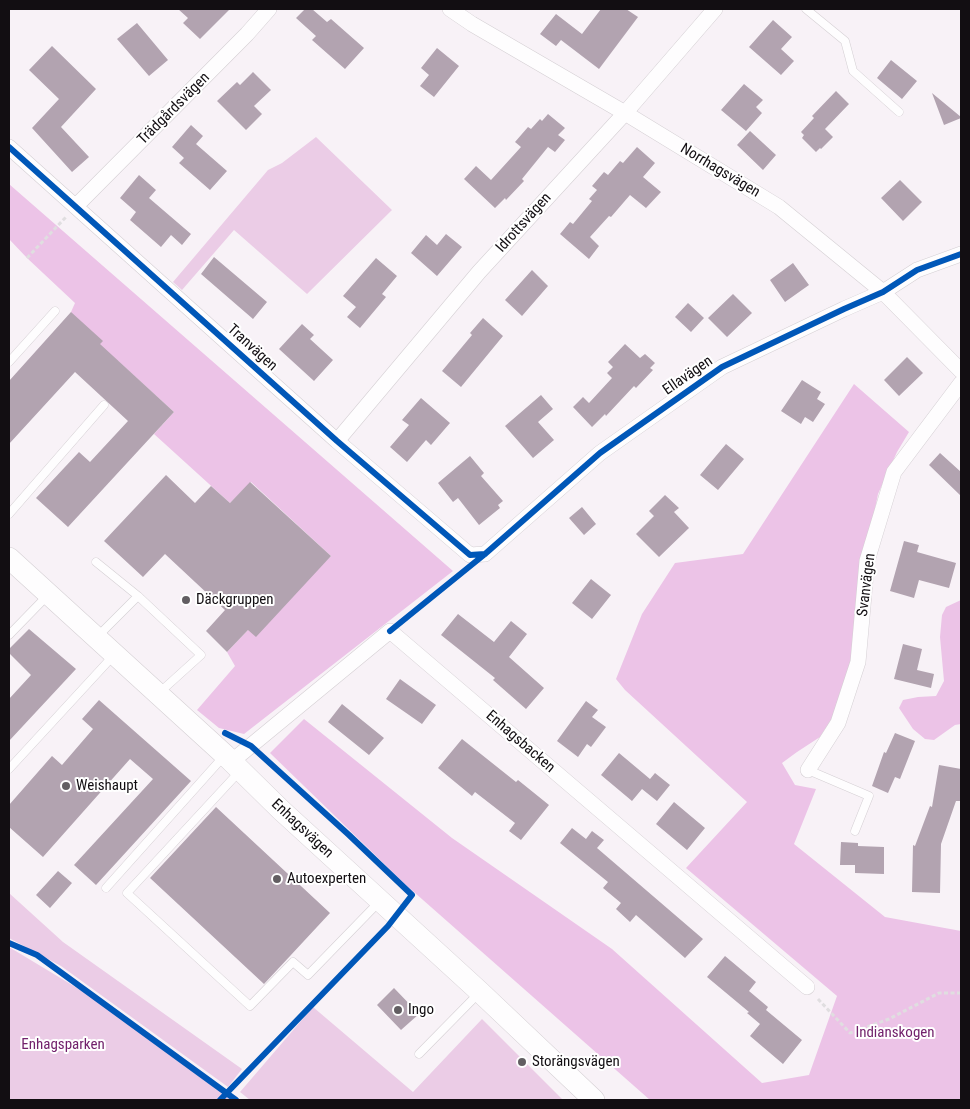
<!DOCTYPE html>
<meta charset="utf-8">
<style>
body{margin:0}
#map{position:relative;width:970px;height:1109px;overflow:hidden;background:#f8f2f7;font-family:"Roboto Condensed",sans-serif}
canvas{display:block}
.frame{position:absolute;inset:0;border:10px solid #120e12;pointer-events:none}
</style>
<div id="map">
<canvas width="970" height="1109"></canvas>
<div class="frame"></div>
</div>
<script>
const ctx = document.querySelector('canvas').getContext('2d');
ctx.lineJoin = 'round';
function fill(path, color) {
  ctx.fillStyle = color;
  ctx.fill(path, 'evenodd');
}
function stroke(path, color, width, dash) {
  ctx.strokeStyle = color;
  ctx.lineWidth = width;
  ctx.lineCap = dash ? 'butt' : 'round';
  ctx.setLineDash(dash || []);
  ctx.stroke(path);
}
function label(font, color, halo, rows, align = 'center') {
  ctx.font = font + ' "Roboto Condensed",sans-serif';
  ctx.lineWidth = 4;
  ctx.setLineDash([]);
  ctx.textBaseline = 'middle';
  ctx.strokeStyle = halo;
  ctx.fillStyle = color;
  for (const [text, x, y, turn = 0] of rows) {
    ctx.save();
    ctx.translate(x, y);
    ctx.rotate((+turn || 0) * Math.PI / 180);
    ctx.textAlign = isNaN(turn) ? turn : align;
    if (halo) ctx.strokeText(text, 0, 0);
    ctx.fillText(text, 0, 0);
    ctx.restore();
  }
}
const green = new Path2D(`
 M316,137L392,210L307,294L234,230L182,290L173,282L268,170L282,163Z
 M9,893L63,942L242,1069L228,1087L61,966L9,938Z
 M9,947L92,997L231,1100H9Z
 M313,1007L413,1092L482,1019L563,1100H250L240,1092Z`);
const forest = new Path2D(`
 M9,184L453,571L244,734L219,728L197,710L235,666L227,652L248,630L331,556L251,482L230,503L154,434L174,412L118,361L93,388L71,312L75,303L27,258L9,239Z
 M854,384L909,432L897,452L878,494L860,584L855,645L840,706L820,737L797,752L782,763L795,785L816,789L794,844L885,917L961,931V1100H650L406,885L270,753L304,719L452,838L612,949L762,1083L809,1075L837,996L686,868L747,802L625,690L616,679L642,614L675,563L743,554Z
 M961,600V724L955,725L934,740L925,739L913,729L899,708L903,700L918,697L936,696L944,681L940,637L942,615L946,607Z`);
const building = new Path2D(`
 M178,9H230L200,39L183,23L188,18Z
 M305,9H312L327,22L331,19L364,48L345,69L312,40L316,36L296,18Z
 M601,9H626L638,17L599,69L561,40L556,46L540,34L556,14L582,34Z
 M773,20L792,37L781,49L794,61L781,75L749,47Z
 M137,23L168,60L149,76L117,39Z
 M52,46L96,89L61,127L89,157L72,172L32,128L59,99L29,70Z
 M437,48L459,66L434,97L420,86L429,75L421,68Z
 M891,60L917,81L902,99L877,78Z
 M253,72L271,90L254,106L262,114L246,130L217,101L237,82L240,85Z
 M744,84L763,100L756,107L762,113L746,131L721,110Z
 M836,91L849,104L825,129L833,137L821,149L820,148L816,152L802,138L804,135L801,132L814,118L812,116Z
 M932,93L961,117V118L944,125Z
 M548,114L565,128L558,135L565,140L555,152L548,147L522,179L524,181L506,200L505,198L495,208L464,179L476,166L491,180L521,147L515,142L528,127L531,129L540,119L542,121Z
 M191,125L203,136L196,144L227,171L210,190L179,163L184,158L172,147Z
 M750,131L776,155L763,170L737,145Z
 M637,147L655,163L643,177L661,192L646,208L630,195L611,217L609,216L590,237L599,246L589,259L560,234L570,222L573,224L592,201L589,199L597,190L592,186L604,172L608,175L620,161L623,163Z
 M139,175L156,190L149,198L191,234L182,245L171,235L161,247L130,220L136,212L120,198Z
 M900,180L922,202L903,221L881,198Z
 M446,234L462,247L437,276L411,253L426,235L437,245Z
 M214,257L267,302L253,319L201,274Z
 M376,258L397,276L382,294L386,297L360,328L347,317L356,307L343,296Z
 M793,263L809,285L785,302L770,280Z
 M532,270L548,286L522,316L505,300Z
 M733,294L752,313L727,337L708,318Z
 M688,303L704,318L691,332L675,317Z
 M71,312L103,341L100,344L174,412L68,527L36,498L79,452L90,462L128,421L75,372L9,444V381Z
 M483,318L503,336L461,387L442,371L472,335L470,333Z
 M302,324L314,335L310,339L333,360L314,381L279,349Z
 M625,344L640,358L645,354L655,363L650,368L653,370L636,388L634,386L606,416L605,414L592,427L573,407L583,397L589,403L612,378L607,373L613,367L608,362Z
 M907,357L923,373L899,396L884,380Z
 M802,380L821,392L817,399L825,404L813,422L805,417L801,424L781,411Z
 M541,395L553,409L538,422L554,440L533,458L505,426Z
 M421,398L450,423L431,445L426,440L407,462L390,447L409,425L402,420Z
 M726,444L744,459L718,490L700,475Z
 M940,453L961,472V496L929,465Z
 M470,456L484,473L481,476L503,501L498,505L500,508L479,525L458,498L453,502L438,483Z
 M166,475L195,503L211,486L230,503L250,482L331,556L256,637L248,630L227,652L206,631L225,610L165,554L143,577L104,541Z
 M665,495L679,508L674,512L689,528L659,557L636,534L654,516L649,511Z
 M582,507L596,524L584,535L569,518Z
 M904,541L919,545L917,552L956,563L949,588L919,580L914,598L890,591Z
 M591,579L611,595L592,619L572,603Z
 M458,614L494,642L511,621L527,634L509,657L544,688L526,709L493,680L495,678L441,635Z
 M29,629L76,669L9,741V699L31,675L9,653V649Z
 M903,644L922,649L917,670L934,674L931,688L894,679Z
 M400,679L436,705L422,724L386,699Z
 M99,700L191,781L96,885L74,865L153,779L130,759L43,857L9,827V805L52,756L62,765L93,729L82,719Z
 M586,701L598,710L592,717L606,727L591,747L587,744L578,757L557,741Z
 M342,704L384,738L369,755L328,722Z
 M895,733L915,741L900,779L895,777L888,793L872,786L884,752L886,753Z
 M462,739L516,782L518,780L549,805L521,840L509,831L515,823L475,792L472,796L438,768Z
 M619,753L650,779L655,773L670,785L657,801L642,789L632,801L601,775Z
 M939,765L961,769L960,801H956L941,844L940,893L912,892L913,845L915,846L930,806L932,807Z
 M674,802L705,828L687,850L656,824Z
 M216,807L330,913L264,984L150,878Z
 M572,828L586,839L592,831L604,840L597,848L703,939L685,958L636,915L630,922L616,909L621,903L603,888L608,882L560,843Z
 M841,842L858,843V846L884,847V874L855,873V865H840Z
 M58,871L72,883L50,908L36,895Z
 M725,956L756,982L749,991L768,1007L766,1010L802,1040L783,1064L750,1036L760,1024L747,1013L749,1012L707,977Z
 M394,988L419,1014L401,1030L377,1005Z`);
const path = new Path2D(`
 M27,258L66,217
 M818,999L850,1033L889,1019L939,993H961`);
const lane = new Path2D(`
 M806,9L845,41L853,71L899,112
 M9,362L55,311
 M9,514L104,405
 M96,562L138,596L201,655L159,693
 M9,635L47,596
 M97,637L138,596
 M9,769L114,655
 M808,770L869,796L855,831
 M239,772L127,893L250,1006L293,962L308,975L379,902
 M106,888L224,756
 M419,1054L479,993`);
const street = new Path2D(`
 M450,9L472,24L625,113L779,207L883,292L961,371
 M9,147L337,441L470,555L485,554L600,453L722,367L844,309L883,292L917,270L961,254
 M76,206L247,34L269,9
 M337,441L479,272L625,113L715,9
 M231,762L390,631L807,987
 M808,770L838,723L858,662L867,561L894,472L961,383`);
const secondary = new Path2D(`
 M9,558L225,755L281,810L480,992L594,1100`);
const cycleway = new Path2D(`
 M9,147L337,441L470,555L485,554
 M390,631L485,554L600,453L722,367L844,309L883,292L917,270L961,254
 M9,943L37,955L236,1100
 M220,1100L388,926L412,895L349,835L251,746L225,733`);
const markers = [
 [186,600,5,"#625e62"],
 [66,786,5,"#625e62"],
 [277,879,5,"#625e62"],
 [398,1010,5,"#625e62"],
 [522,1062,5,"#625e62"]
];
const streetNames = [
 ["Trädgårdsvägen",174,109,-45],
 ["Norrhagsvägen",720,171,31],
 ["Idrottsvägen",524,223,-48],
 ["Tranvägen",252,348,42],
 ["Ellavägen",688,376,-35],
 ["Svanvägen",867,585,-83],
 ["Enhagsbacken",520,742,41],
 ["Enhagsvägen",302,829,43]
];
const poiNames = [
 ["Däckgruppen",196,600],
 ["Weishaupt",76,786],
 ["Autoexperten",287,879],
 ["Ingo",408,1010],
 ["Storängsvägen",532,1062]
];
const parkNames = [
 ["Indianskogen",895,1033],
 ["Enhagsparken",63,1045]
];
fill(green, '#ebcce6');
fill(forest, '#ecc3e7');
fill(building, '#b2a3b0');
stroke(lane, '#d4cfd3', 9);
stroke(street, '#d4cfd3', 16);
stroke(secondary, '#d4cfd3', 22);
stroke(path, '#e0dee0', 3, [4, 2.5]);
stroke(lane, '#fefdfe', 8);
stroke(street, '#fefdfe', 15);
stroke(secondary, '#fefdfe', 21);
stroke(cycleway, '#0057b8', 6);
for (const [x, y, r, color] of markers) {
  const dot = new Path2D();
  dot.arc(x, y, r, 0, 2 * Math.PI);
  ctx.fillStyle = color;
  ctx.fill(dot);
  stroke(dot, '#fff', 2);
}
label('15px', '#120e12', '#fff', streetNames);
label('15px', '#120e12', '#fff', poiNames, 'left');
label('15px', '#72226c', '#fff', parkNames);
</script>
